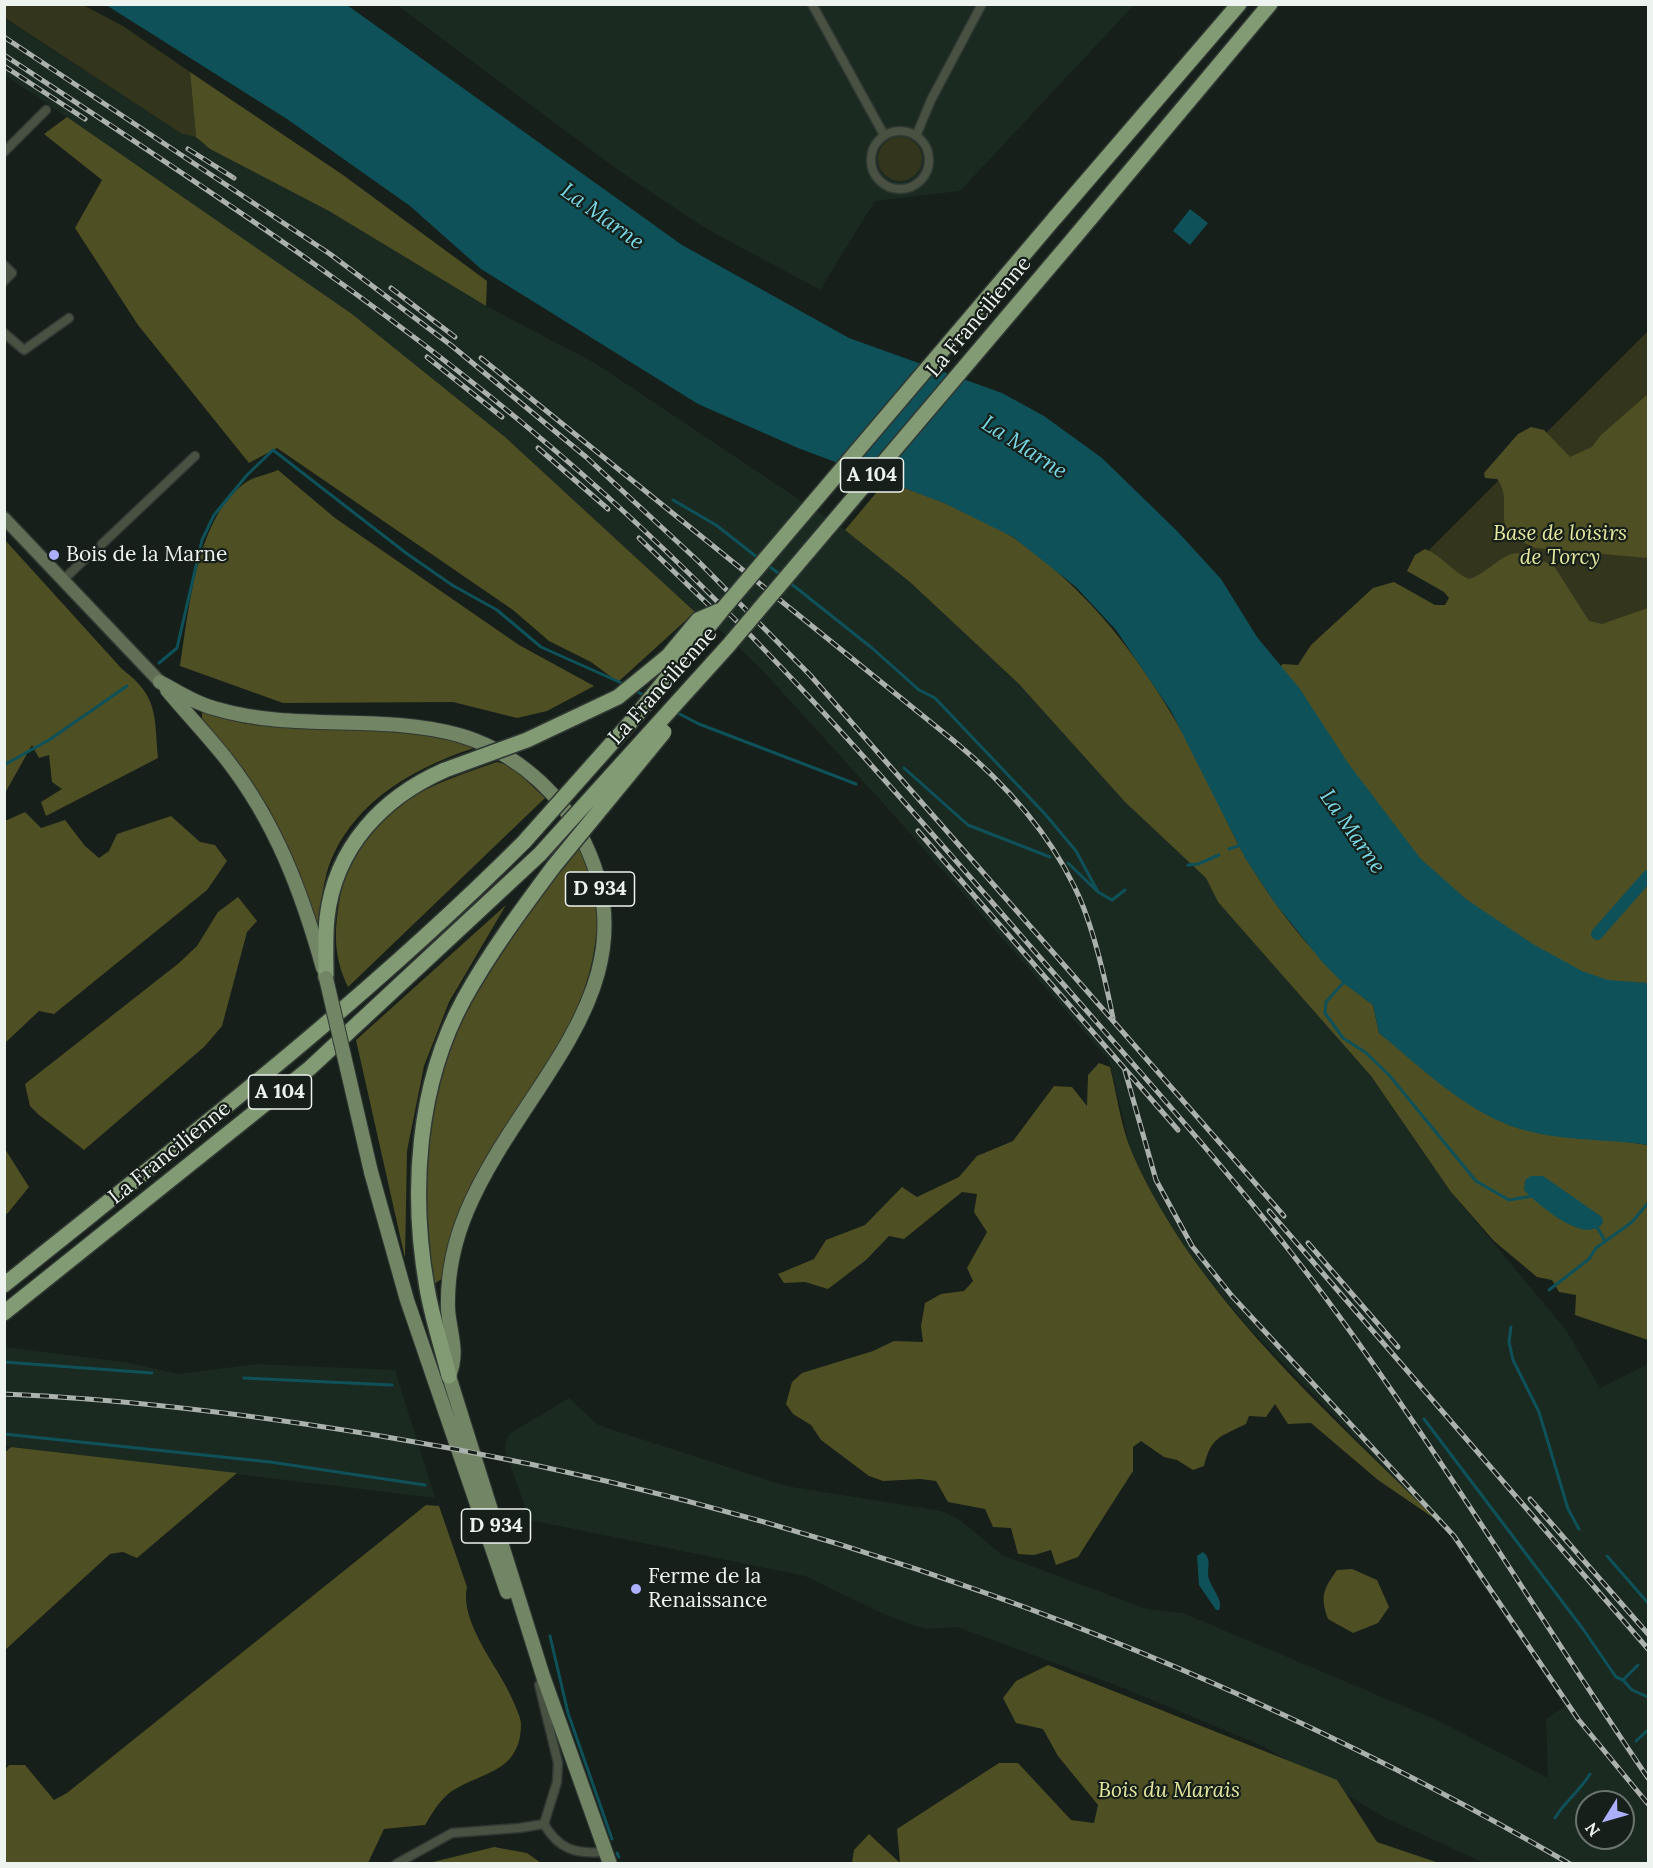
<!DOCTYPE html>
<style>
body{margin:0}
#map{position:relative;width:1653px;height:1868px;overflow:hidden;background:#161f19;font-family:Lora,serif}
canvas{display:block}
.frame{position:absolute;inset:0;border:6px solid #edf3ef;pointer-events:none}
.north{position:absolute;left:1575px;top:1790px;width:60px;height:60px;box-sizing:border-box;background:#161f19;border:2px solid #6c746f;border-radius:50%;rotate:233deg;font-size:16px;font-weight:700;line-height:24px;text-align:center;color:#edf3ef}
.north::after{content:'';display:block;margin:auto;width:21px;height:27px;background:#acaffb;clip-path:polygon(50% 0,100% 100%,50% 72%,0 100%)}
</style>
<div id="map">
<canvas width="1653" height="1868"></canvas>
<div class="frame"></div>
<div class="north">N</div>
</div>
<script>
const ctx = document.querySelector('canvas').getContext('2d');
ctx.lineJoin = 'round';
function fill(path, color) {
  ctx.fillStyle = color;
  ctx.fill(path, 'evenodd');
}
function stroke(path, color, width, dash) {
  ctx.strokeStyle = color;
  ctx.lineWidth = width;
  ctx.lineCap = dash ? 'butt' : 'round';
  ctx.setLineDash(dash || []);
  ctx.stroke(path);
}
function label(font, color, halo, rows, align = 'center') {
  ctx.font = font + ' Lora,serif';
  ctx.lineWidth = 4.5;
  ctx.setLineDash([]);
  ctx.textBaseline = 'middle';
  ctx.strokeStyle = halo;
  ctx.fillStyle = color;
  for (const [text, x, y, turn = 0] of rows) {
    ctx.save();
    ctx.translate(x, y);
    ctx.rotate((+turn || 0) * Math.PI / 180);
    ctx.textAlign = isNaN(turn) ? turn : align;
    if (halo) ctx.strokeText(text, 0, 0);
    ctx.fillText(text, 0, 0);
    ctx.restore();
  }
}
const built = new Path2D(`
 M397,5H1134L960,191L875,201L820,290L705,228L618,170Z
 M4,18L182,134L196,137L210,149L329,211L486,306L595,363L845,530L911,583L1019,684L1125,802L1206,878L1218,902L1371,1076L1451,1192L1566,1330L1600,1388L1648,1364V1361V1863H1484L1384,1817L1263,1746L1123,1688L957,1627L925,1629L888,1616L805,1576L530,1520L504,1448L509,1434L569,1398L598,1425L786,1486L942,1511L960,1520L1002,1555L1147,1609L1183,1613L1439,1721L1548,1778L1546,1719L1565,1706L1448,1534L1249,1328L1207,1278L1164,1218L1131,1152L1109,1060L892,813L764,672L726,635L695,612L505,437L352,314L5,75ZM1587,1802H1623V1838H1587Z
 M5,1347L130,1363L178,1374L256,1364L395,1370L435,1498L5,1446Z`);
const green = new Path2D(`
 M4,5H83L123,26L190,72L196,137L182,134L5,18Z
 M878 159a22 22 0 1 1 44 0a22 22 0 1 1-44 0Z
 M1648,331V792L1422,557Z`);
const forest = new Path2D(`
 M190,72L343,175L487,281L486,306L329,211L210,149L196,137Z
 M67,117L352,314L505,437L695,612L618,682L591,662L549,641L513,610L277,448L249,463L138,325L75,228L102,180L44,134Z
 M1648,394V558L1535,548L1509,535C1498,516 1511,496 1497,479L1485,478L1484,473L1518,434L1531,427L1544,430L1570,457L1592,447L1601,435Z
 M278,470L335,518L519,645L594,686L547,711L517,718L453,702L283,703L180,666C189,611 196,514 248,481C257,476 269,474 278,470Z
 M886,481C928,497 976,512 1014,538C1102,599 1158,683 1206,776C1220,803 1230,832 1246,858C1279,914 1321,966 1373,1005L1379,1033L1475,1106L1511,1126L1648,1145V1340L1575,1315L1576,1295L1559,1292L1552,1280L1537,1277L1494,1241L1451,1192L1371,1076L1218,902L1206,878L1125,802L1019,684L911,583L845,530Z
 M5,540L122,669C159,697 154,715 158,758L46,816L41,802L62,789L52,782L49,755L39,758L32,745L5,793Z
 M1425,549C1443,556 1452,572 1469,579C1487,574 1500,554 1518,553L1524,559H1539L1554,566L1589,621L1602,624L1648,608V983L1593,982L1449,896L1401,837L1277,669L1283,664L1298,665L1311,645L1373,588L1394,582L1435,605H1445L1449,598L1444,592L1407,571L1415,555Z
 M202,711C219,716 237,723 255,725C329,733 406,718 477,747C414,767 348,804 327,872C322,891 320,912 317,931L288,846L268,807L202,718Z
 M497,762L511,766L545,798L348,987C334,958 334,934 339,903C356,811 418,789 497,762Z
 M25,812L41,828L65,820L85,846L99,858L109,851L117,834L171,816L200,842L215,845L227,861L207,890L54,1014L39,1011L5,1043V821Z
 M580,841C587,866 595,891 597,917C598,926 596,936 595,944C585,1024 530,1084 490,1150C467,1189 453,1235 443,1278L434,1284C425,1215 422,1148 438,1080C459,994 528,911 580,841Z
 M238,897L257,921L247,932L222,1026L204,1047L84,1150L39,1115L30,1106L25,1084L179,963L197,946L218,912Z
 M506,905L449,1002L424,1066L407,1151L405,1258L356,1040Z
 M1099,1063L1110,1067C1117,1095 1121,1128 1133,1155C1196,1297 1329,1413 1438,1521L1378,1480L1311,1423L1288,1424L1275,1404L1266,1417L1249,1416L1246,1424C1220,1437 1211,1437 1204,1466L1193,1470L1177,1460L1164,1457L1141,1441L1133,1447V1471L1078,1557L1056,1565L1051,1550L1034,1555L1018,1554L1011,1528L993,1527L985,1509L948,1502L936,1481L920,1479L883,1481L869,1476L821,1440L811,1425L793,1414L786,1404L792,1382L802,1373L873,1351L894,1341L923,1342L921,1326L925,1303L941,1294L964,1291L973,1281L967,1268L987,1232L974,1212L977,1194L962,1192L904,1239L889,1236L866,1260L828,1289L805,1282L784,1283L778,1274L814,1259L826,1240L865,1225L902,1187L917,1197L959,1177L977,1156L1013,1141L1054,1086L1072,1087L1087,1106L1088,1075Z
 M5,1149L29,1187L7,1214L4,1213Z
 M11,1447L237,1473L137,1558L123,1552L110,1554L5,1650L4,1453Z
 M426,1505L439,1506L467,1587C459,1624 502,1671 514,1703C517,1710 521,1718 521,1725C520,1776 477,1771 447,1795C438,1803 431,1815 425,1825L384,1829L368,1863H5L4,1771L9,1765H25L54,1800L67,1793Z
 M1352,1569L1377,1580L1389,1607L1378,1623L1353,1633L1328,1619C1320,1596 1323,1590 1337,1570Z
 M1048,1665L1337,1780L1377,1842L1439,1863H852L854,1850L869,1834L900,1863L897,1829L999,1763H1018L1071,1820L1094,1823L1098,1805L1058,1756L1043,1729L1016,1723L1003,1698L1016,1681Z
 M494,1847L527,1853L541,1863H429Z`);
const water = new Path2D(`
 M106,5H347L682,245L849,338L1002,393L1044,416L1102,458L1178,532L1221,579L1257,637L1300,689L1348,763L1420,858L1466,899L1533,944L1582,971L1608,980L1648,983V1145C1604,1138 1554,1142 1511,1126C1462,1108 1419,1066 1379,1033L1373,1005L1343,983L1323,963L1275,903L1245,858L1171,711L1116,630L1076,587L1013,537L944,503L798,448L698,404L481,269L410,206L287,119Z
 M1190,209L1208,223L1190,245L1173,231Z
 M1531,1176H1543L1602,1217L1603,1223C1584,1246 1538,1204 1524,1190L1525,1180Z
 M1203,1552C1213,1560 1206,1569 1209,1579C1212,1589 1224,1601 1219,1610H1216L1199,1585L1197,1556Z`);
const stream = new Path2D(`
 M673,500L716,525L758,558
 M766,564L782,576
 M789,582L872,648L919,690L935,698L1045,814L1076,851L1098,892
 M159,663L177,648L202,540L214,515L247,475L273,450L406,553L452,585L497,610L541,647L626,685
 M634,690L647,697
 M674,711L699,724L856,784
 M4,765L49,740L127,686
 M904,768L968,825L1050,857
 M1229,849L1241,845
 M1068,863L1098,892L1112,900L1125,890
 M1188,865L1198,864L1219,855
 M1345,981L1326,1002L1325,1013L1343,1038L1365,1052L1389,1075L1476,1181L1509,1200L1533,1196
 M1596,1225L1605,1241
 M1549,1290L1589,1259L1596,1248L1632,1222L1648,1203
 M1511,1327L1509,1342L1513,1360L1539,1412L1568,1509L1579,1529
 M4,1362L152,1373
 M244,1378L392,1385
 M1424,1419L1583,1629L1616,1677L1623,1680
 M4,1434L270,1462L425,1485
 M1607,1556L1648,1603
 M550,1636L568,1713L612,1839
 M1638,1665L1623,1680L1632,1690L1648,1697
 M1636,1741L1648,1730
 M1555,1818C1565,1801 1580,1791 1590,1774
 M617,1853L619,1857
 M622,1863V1864`);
const canal = new Path2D(`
 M1597,934L1648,876`);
const streetTunnel = new Path2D(`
 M85,559L102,544`);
const street = new Path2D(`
 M812,4L884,135
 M871 160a29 29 0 1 1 58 0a29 29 0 1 1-58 0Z
 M916,136L931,100L982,4
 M4,152L46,110
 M4,265L12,273L4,281
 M4,333L24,350L69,318
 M102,544L195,456
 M63,580L85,559
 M539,1685L558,1763L557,1782L544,1824C559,1850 576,1854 604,1852
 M396,1864L452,1833L519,1828L544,1824`);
const secondary = new Path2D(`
 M4,518L160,682`);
const primary = new Path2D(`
 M160,682C178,692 197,704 217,709C296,732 380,713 459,735C505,748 549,782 574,823C667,981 523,1078 467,1211C454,1242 447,1276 448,1309C450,1335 459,1351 449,1376L543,1676L610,1864
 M167,690C187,714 208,736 227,760C276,823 302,893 323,968
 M371,1172L407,1300L507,1592`);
const highway = new Path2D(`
 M1054,219L1239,4
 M1074,238L1270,4
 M326,978C326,958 325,937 327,918C335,847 383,797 445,770
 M4,1285C182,1142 363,1003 524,842
 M4,1313L310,1068L540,854
 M449,1376C442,1347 432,1318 427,1288C410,1192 417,1085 464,999C490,952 522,909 554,866`);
const rail = new Path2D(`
 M4,37L330,254L452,346L586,457L698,561L810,675L1284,1216
 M4,55C203,186 402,315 581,473C745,617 887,781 1030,946C1135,1067 1244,1186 1339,1316C1448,1466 1544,1625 1648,1778
 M4,66L85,119
 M188,149L234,178
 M391,288L455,337
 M427,357L502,417
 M481,358L954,741C1001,780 1047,830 1074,886C1092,921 1105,978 1113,1018
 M538,448L608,509
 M639,538L717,613
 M918,831L1178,1130
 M1125,1071L1156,1180L1192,1246L1232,1296L1454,1536L1578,1719L1648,1804
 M1269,1211L1648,1649
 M1308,1243L1398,1347
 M4,1394C128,1399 253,1415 375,1435C795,1504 1201,1650 1570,1864
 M1530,1499L1648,1634`);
const primaryBridge = new Path2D(`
 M326,978L371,1172`);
const highwayBridge = new Path2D(`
 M445,770L527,740L618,697L668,656L698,620L719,611
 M524,842L636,716L722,610L1054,219
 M540,854L728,646L1074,238
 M554,866L664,732`);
const markers = [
 [54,555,6,"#acaffb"],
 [636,1589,6,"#acaffb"]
];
const shields = [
 [872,475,63],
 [600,889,69],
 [280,1092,63],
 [496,1526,69]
];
const shieldNames = [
 ["A 104",872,475],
 ["D 934",600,889],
 ["A 104",280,1092],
 ["D 934",496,1526]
];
const streetNames = [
 ["La Francilienne",979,317,-50],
 ["La Francilienne",663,686,-48],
 ["La Francilienne",170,1153,-39]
];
const parkNames = [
 ["Base de loisirs",1560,534],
 ["de Torcy",1560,558],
 ["Bois du Marais",1169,1791]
];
const poiNames = [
 ["Bois de la Marne",66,555],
 ["Ferme de la",648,1577],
 ["Renaissance",648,1601]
];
const waterNames = [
 ["La Marne",602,217,36],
 ["La Marne",1024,448,33],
 ["La Marne",1352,832,55]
];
fill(built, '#1a2a21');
fill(green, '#34351d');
fill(forest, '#4f4f24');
fill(water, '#0f5159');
stroke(stream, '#0f5159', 3);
stroke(canal, '#0f5159', 12);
stroke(streetTunnel, '#363f39', 8, [8, 4]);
stroke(street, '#303833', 11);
stroke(secondary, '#303833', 15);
stroke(primary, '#303833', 16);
stroke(highway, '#303833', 18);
stroke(street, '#485142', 8);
stroke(secondary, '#606f56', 12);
stroke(primary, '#728666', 14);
stroke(highway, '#839b74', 15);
stroke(rail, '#abb2ad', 5);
stroke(rail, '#161f19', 3, [9]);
stroke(primaryBridge, '#303833', 16, []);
stroke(highwayBridge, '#303833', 18, []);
stroke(primaryBridge, '#728666', 14);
stroke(highwayBridge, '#839b74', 15);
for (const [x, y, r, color] of markers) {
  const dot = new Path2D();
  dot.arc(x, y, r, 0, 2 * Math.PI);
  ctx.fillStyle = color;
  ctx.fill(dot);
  stroke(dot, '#161f19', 2);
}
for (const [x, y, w] of shields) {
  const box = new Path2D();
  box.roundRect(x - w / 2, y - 17, w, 34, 4.5);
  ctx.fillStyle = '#161f19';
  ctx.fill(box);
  stroke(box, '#edf3ef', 1.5);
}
label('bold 20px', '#edf3ef', null, shieldNames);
label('21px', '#edf3ef', '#161f19', streetNames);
label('italic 21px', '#e6e79e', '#161f19', parkNames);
label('21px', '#edf3ef', '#161f19', poiNames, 'left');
label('italic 22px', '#78d9e7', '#161f19', waterNames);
</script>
